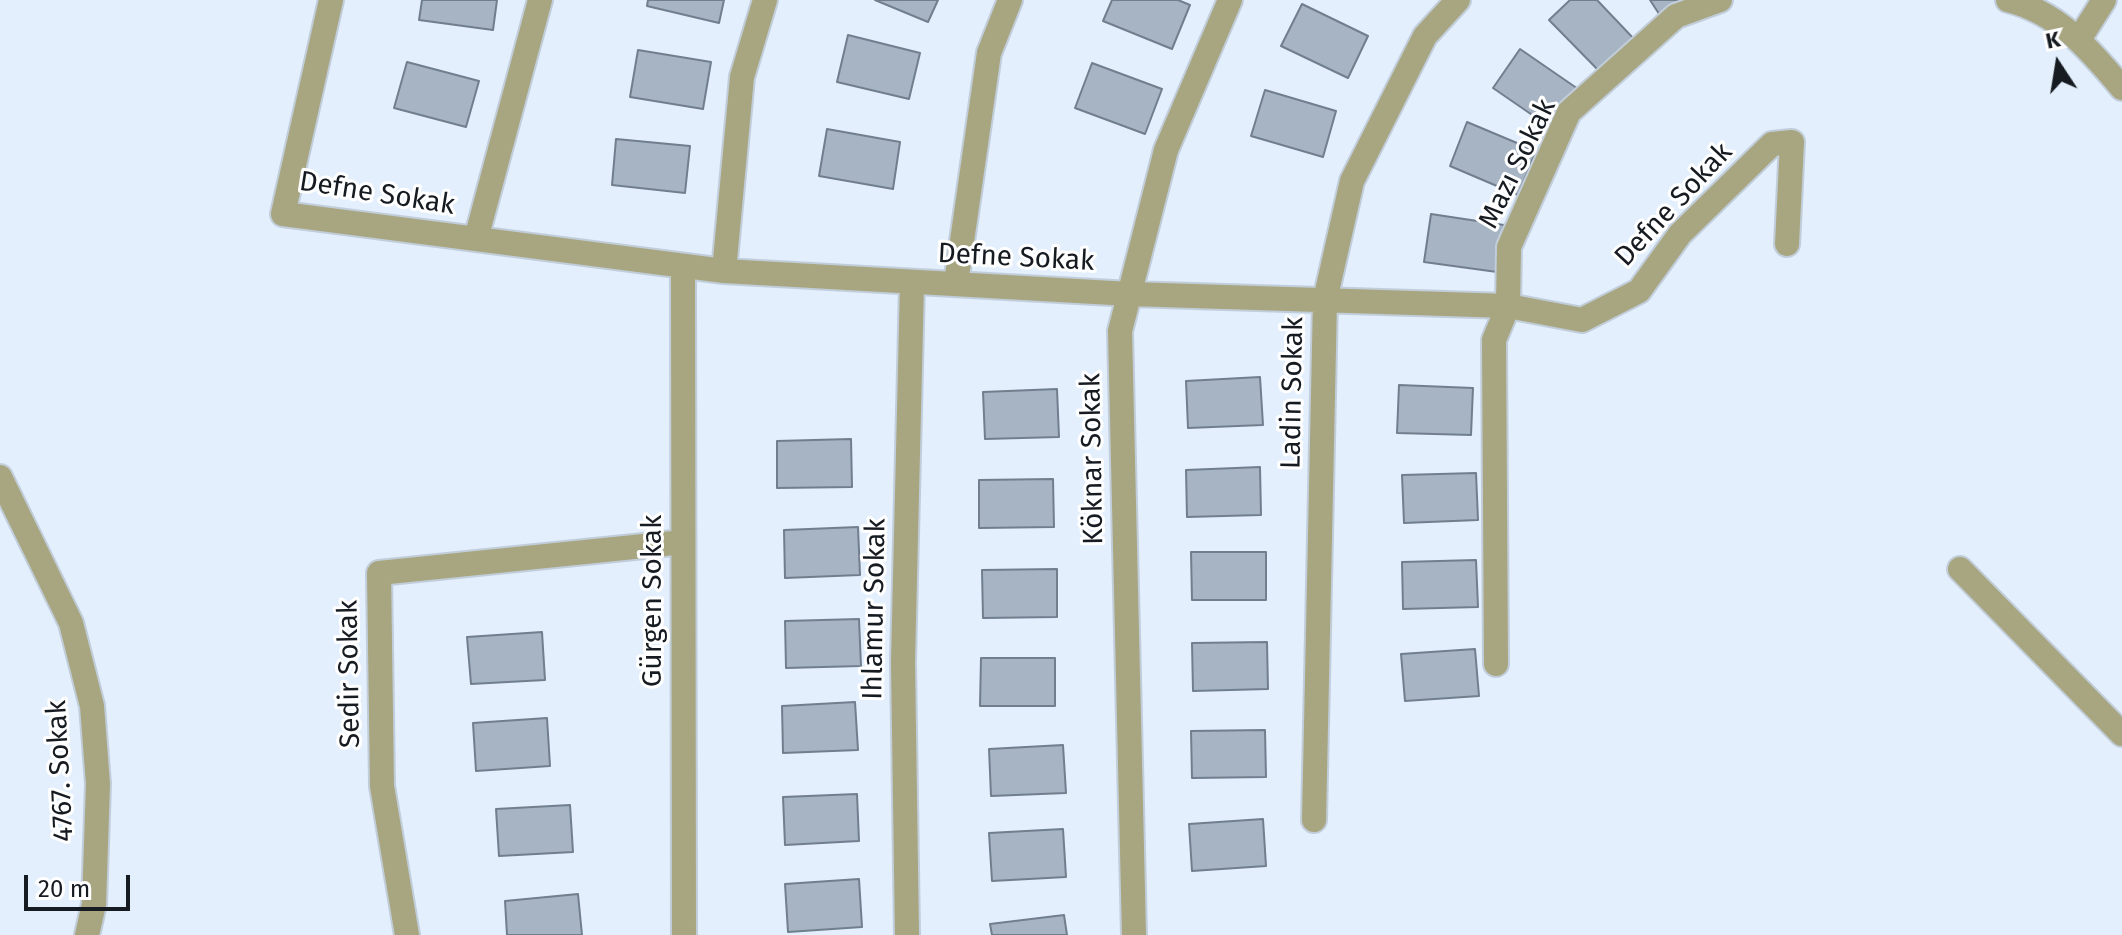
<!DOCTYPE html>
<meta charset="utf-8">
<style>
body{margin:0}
#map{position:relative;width:2122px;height:935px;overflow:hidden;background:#e3effd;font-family:"Fira Sans",sans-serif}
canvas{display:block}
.north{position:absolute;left:2018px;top:24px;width:80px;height:80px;-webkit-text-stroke:6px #fff;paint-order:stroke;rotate:348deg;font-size:22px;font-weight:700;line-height:32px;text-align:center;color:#161b21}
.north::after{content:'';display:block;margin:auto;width:28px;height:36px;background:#161b21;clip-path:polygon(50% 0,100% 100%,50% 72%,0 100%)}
.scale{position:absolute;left:24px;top:875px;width:106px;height:36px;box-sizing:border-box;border:4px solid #161b21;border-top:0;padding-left:10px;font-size:24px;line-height:28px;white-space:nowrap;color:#161b21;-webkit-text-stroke:6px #fff;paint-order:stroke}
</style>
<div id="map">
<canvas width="2122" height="935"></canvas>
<div class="north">K</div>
<div class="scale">20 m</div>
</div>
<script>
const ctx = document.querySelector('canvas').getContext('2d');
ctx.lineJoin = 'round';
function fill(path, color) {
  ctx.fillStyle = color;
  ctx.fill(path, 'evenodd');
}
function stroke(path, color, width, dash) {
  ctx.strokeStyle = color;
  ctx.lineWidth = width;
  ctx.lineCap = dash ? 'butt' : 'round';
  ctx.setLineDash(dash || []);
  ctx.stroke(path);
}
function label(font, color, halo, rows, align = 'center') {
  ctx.font = font + ' "Fira Sans",sans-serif';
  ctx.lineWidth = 6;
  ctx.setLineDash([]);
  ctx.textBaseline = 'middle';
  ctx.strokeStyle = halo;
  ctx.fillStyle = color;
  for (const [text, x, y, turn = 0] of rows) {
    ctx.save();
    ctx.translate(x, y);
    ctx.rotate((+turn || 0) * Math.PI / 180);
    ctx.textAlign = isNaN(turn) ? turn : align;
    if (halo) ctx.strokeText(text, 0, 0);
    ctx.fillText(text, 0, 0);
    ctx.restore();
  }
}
const building = new Path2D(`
 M422,0H497L493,30L419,20Z
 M648,0H724L719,23L647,6Z
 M875,0H938L928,22Z
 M1112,0H1178L1190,5L1172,49L1103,21Z
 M1570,0H1597L1635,40L1601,73L1549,20Z
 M1650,0H1696L1663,20Z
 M1302,4L1368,36L1348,78L1281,46Z
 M848,35L920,53L909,99L837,82Z
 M1520,49L1581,91L1554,130L1493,88Z
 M638,50L711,62L703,109L630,97Z
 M407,62L479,81L466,127L394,108Z
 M1092,63L1162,89L1145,134L1075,108Z
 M1265,90L1336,111L1323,157L1251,136Z
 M1467,122L1536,151L1518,195L1450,166Z
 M827,129L900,142L893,189L819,176Z
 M616,139L690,146L685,193L612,185Z
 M1431,214L1504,225L1497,272L1424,262Z
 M1260,377L1263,425L1188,428L1186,381Z
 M1399,385L1473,388L1471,435L1397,433Z
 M1057,389L1059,437L985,439L983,392Z
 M851,439L852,487L777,488V441Z
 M1260,467L1261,515L1187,517L1186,470Z
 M1476,473L1478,520L1404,523L1402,475Z
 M1053,479L1054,527L979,528V480Z
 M858,527L860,575L785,578L784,530Z
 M1191,552H1266V600H1192Z
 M1476,560L1478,607L1403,609L1402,562Z
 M1057,569V617L983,618L982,570Z
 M859,619L861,666L786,668L785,621Z
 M542,632L545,680L471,684L467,637Z
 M1267,642L1268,689L1193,691L1192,643Z
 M1475,649L1479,696L1405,701L1401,654Z
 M981,658H1055V706H980Z
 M855,702L858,750L783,753L782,706Z
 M547,718L550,766L476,771L473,723Z
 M1265,730L1266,777L1192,778L1191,731Z
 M1063,745L1066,793L991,796L989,749Z
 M857,794L859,841L785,845L783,797Z
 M570,805L573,852L499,856L496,809Z
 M1263,819L1266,866L1192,871L1189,824Z
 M1063,829L1066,877L992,881L989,833Z
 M859,879L862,927L788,932L785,884Z
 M578,894L582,935H507L505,901Z
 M1064,915L1067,935H992L990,924Z`);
const minor = new Path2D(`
 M331,0L283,214L724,271L1130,294L1508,306L1582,320L1639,291L1680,234L1772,144L1792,142L1787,244
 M2008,0C2059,13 2089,49 2122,88
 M2080,38L2104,0
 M476,239L540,0
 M683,266L684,935
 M724,271L742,77L765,0
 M956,283L989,53L1010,0
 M0,477L71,623L92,706L98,784L94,904L87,935
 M1960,569L2122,734
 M1496,664L1494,340L1508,306L1509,247L1569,112L1676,16L1720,0
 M1314,820L1325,300L1352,181L1425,36L1458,0
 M407,935L382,786L379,573L683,542
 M907,935L903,662L912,284
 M1134,935L1120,331L1166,150L1230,0`);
const streetNames = [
 ["Mazı Sokak",1518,164,-64],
 ["Defne Sokak",377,194,9],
 ["Defne Sokak",1674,205,-47],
 ["Defne Sokak",1016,258,3],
 ["Ladin Sokak",1293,393,-89],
 ["Köknar Sokak",1093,459,-91],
 ["Gürgen Sokak",653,601,-90],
 ["Ihlamur Sokak",875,609,-89],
 ["Sedir Sokak",350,674,-91],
 ["4767. Sokak",61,771,-93]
];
fill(building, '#a6b4c4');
stroke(building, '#717e8e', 2);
stroke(minor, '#c2cdda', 28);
stroke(minor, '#a7a681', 24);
label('28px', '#161b21', '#fff', streetNames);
</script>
